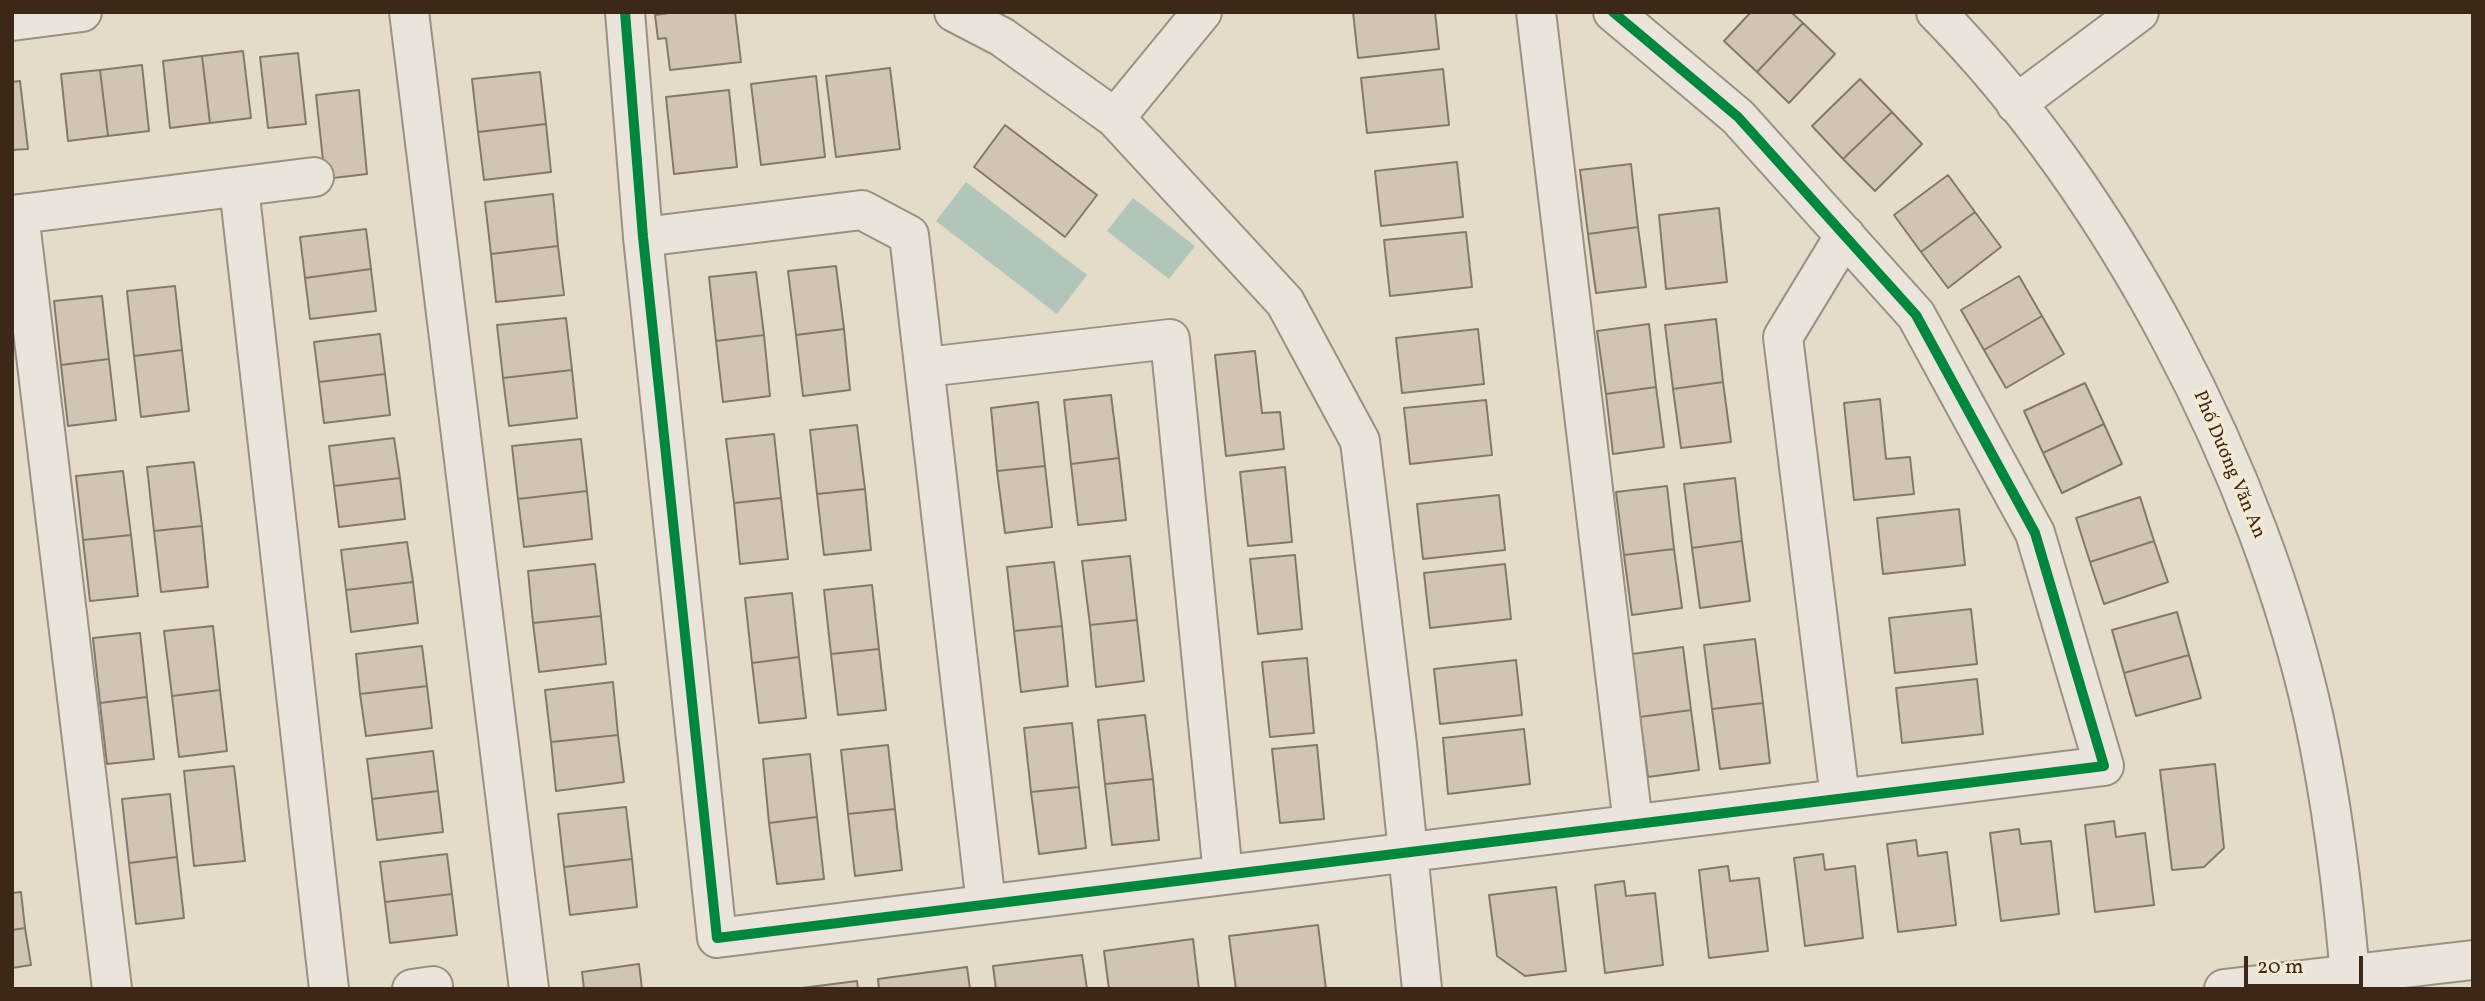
<!DOCTYPE html>
<meta charset="utf-8">
<style>
body{margin:0}
#map{position:relative;width:2485px;height:1001px;overflow:hidden;background:#e4dbc8;font-family:Vollkorn,serif}
canvas{display:block}
.frame{position:absolute;inset:0;border:14px solid #3d2717;pointer-events:none}
.scale{position:absolute;left:2244px;top:956px;width:119px;height:32px;box-sizing:border-box;border:4px solid #3d2717;border-top:0;padding-left:9px;font-size:21px;line-height:24px;white-space:nowrap;color:#3d2717;-webkit-text-stroke:5px #f6ead3;paint-order:stroke}
</style>
<div id="map">
<canvas width="2485" height="1001"></canvas>
<div class="frame"></div>
<div class="scale">20 m</div>
</div>
<script>
const ctx = document.querySelector('canvas').getContext('2d');
ctx.lineJoin = 'round';
function fill(path, color) {
  ctx.fillStyle = color;
  ctx.fill(path, 'evenodd');
}
function stroke(path, color, width, dash) {
  ctx.strokeStyle = color;
  ctx.lineWidth = width;
  ctx.lineCap = dash ? 'butt' : 'round';
  ctx.setLineDash(dash || []);
  ctx.stroke(path);
}
function label(font, color, halo, rows, align = 'center') {
  ctx.font = font + ' Vollkorn,serif';
  ctx.lineWidth = 6;
  ctx.setLineDash([]);
  ctx.textBaseline = 'middle';
  ctx.strokeStyle = halo;
  ctx.fillStyle = color;
  for (const [text, x, y, turn = 0] of rows) {
    ctx.save();
    ctx.translate(x, y);
    ctx.rotate((+turn || 0) * Math.PI / 180);
    ctx.textAlign = isNaN(turn) ? turn : align;
    if (halo) ctx.strokeText(text, 0, 0);
    ctx.fillText(text, 0, 0);
    ctx.restore();
  }
}
const water = new Path2D(`
 M966,182L1087,275L1057,314L936,221Z
 M1133,198L1195,246L1169,279L1107,231Z`);
const building = new Path2D(`
 M676,12H735L741,62L670,70L666,38L658,39L655,15Z
 M1353,12H1435L1439,49L1358,58Z
 M1751,12H1791L1803,23L1757,72L1724,41Z
 M1803,23L1835,54L1789,103L1757,72Z
 M243,51L251,118L210,123L202,56Z
 M298,53L306,124L268,128L260,57Z
 M202,56L210,123L170,128L163,61Z
 M142,65L149,131L108,136L100,70Z
 M890,68L900,149L836,157L826,76Z
 M1443,69L1449,125L1367,133L1361,78Z
 M100,70L108,136L68,141L61,74Z
 M540,72L546,124L478,132L472,79Z
 M816,76L825,157L761,165L751,84Z
 M1860,79L1892,112L1843,159L1812,126Z
 M20,81L28,149L12,150V82Z
 M359,90L367,174L325,179L316,95Z
 M729,90L737,167L674,174L666,97Z
 M1892,112L1922,144L1875,191L1843,159Z
 M546,124L551,172L484,180L478,132Z
 M1005,125L1097,195L1065,237L974,167Z
 M1457,162L1463,217L1381,226L1375,171Z
 M1631,164L1638,227L1588,234L1580,170Z
 M1948,175L1975,212L1921,252L1894,215Z
 M553,194L558,246L491,254L485,202Z
 M1719,208L1727,282L1666,289L1659,215Z
 M1975,212L2001,247L1948,288L1921,252Z
 M1638,227L1646,287L1596,293L1588,234Z
 M366,229L371,269L305,278L300,237Z
 M1466,232L1472,287L1390,296L1384,240Z
 M558,246L564,295L496,302L491,254Z
 M836,266L844,329L796,335L788,271Z
 M371,269L376,311L310,319L305,278Z
 M756,272L764,335L716,341L709,277Z
 M2019,276L2042,316L1984,350L1961,310Z
 M175,286L182,350L134,356L127,291Z
 M102,296L109,359L61,365L54,301Z
 M2042,316L2064,354L2006,388L1984,350Z
 M566,318L572,370L503,378L497,325Z
 M1716,319L1723,382L1673,389L1665,325Z
 M1649,324L1656,387L1606,394L1597,331Z
 M844,329L850,390L803,396L796,335Z
 M1478,329L1484,384L1402,393L1396,338Z
 M380,334L385,374L319,382L314,342Z
 M764,335L770,396L723,402L716,341Z
 M182,350L189,411L141,417L134,356Z
 M1255,351L1262,413L1280,412L1284,449L1226,456L1215,355Z
 M109,359L116,420L68,426L61,365Z
 M572,370L577,418L509,426L503,378Z
 M385,374L390,415L324,423L319,382Z
 M1723,382L1731,442L1681,448L1673,389Z
 M2085,383L2104,424L2043,453L2024,411Z
 M1656,387L1664,447L1613,454L1606,394Z
 M1111,395L1119,458L1071,464L1064,400Z
 M1880,399L1886,459L1910,457L1914,494L1854,500L1844,403Z
 M1486,400L1492,455L1410,464L1404,408Z
 M1038,402L1045,466L997,471L991,408Z
 M2104,424L2122,464L2062,493L2043,453Z
 M857,425L865,489L817,494L810,430Z
 M774,434L781,498L734,503L726,439Z
 M394,438L400,478L334,486L329,446Z
 M581,439L587,491L518,499L512,446Z
 M1119,458L1126,520L1078,525L1071,464Z
 M194,462L202,526L154,531L147,467Z
 M1045,466L1052,527L1005,533L997,471Z
 M1285,467L1292,542L1248,546L1240,472Z
 M123,471L131,535L83,540L76,476Z
 M400,478L405,519L339,527L334,486Z
 M1735,478L1742,541L1692,548L1684,484Z
 M1667,486L1674,549L1624,555L1616,492Z
 M865,489L871,550L824,555L817,494Z
 M587,491L592,539L524,547L518,499Z
 M1499,495L1505,550L1423,559L1417,504Z
 M2140,497L2154,541L2090,562L2076,518Z
 M781,498L788,559L740,564L734,503Z
 M1959,509L1965,565L1883,574L1877,518Z
 M202,526L208,587L161,592L154,531Z
 M131,535L138,596L90,601L83,540Z
 M1742,541L1750,601L1700,608L1692,548Z
 M2154,541L2168,582L2104,604L2090,562Z
 M407,542L413,582L346,590L341,550Z
 M1674,549L1682,608L1632,615L1624,555Z
 M1295,555L1302,629L1258,634L1250,559Z
 M1130,556L1137,620L1090,625L1082,561Z
 M1054,562L1062,626L1014,631L1007,567Z
 M595,564L601,616L533,623L528,571Z
 M1505,564L1511,619L1430,628L1424,573Z
 M413,582L418,623L351,632L346,590Z
 M872,585L879,649L831,654L824,590Z
 M792,593L799,657L752,663L745,598Z
 M1971,609L1977,664L1895,673L1889,618Z
 M2177,612L2189,655L2124,673L2112,630Z
 M601,616L606,664L539,672L533,623Z
 M1137,620L1144,681L1096,687L1090,625Z
 M213,626L220,690L172,696L164,631Z
 M1062,626L1068,686L1021,692L1014,631Z
 M140,633L147,697L100,703L93,638Z
 M1755,639L1763,703L1712,709L1704,645Z
 M422,646L427,686L360,694L356,654Z
 M1683,647L1691,710L1640,717L1632,654Z
 M879,649L886,710L838,715L831,654Z
 M2189,655L2201,698L2136,716L2124,673Z
 M799,657L806,718L759,723L752,663Z
 M1307,658L1314,733L1270,737L1262,662Z
 M1516,660L1522,715L1440,724L1434,669Z
 M1977,679L1983,734L1902,743L1896,688Z
 M613,682L618,735L551,742L545,690Z
 M427,686L432,728L366,736L360,694Z
 M220,690L227,751L179,757L172,696Z
 M147,697L154,759L107,764L100,703Z
 M1763,703L1770,763L1720,769L1712,709Z
 M1691,710L1699,770L1648,777L1640,717Z
 M1145,715L1153,779L1105,784L1098,720Z
 M1072,723L1079,787L1031,792L1024,728Z
 M1524,729L1530,784L1448,794L1443,738Z
 M618,735L624,782L556,791L551,742Z
 M888,745L895,809L848,814L841,750Z
 M1317,745L1324,819L1280,823L1272,749Z
 M433,751L438,791L372,799L367,759Z
 M810,754L817,817L769,823L763,759Z
 M2215,764L2224,848L2204,867L2172,870L2160,770Z
 M234,766L245,861L194,866L184,771Z
 M1153,779L1159,840L1112,845L1105,784Z
 M1079,787L1086,848L1039,854L1031,792Z
 M438,791L443,832L377,840L372,799Z
 M170,794L177,857L129,863L122,799Z
 M626,807L632,859L564,867L558,814Z
 M895,809L902,870L855,876L848,814Z
 M817,817L824,879L777,884L769,823Z
 M2114,821L2116,837L2145,833L2154,905L2095,912L2085,825Z
 M2019,829L2021,844L2051,841L2059,914L2001,921L1990,833Z
 M1916,840L1918,856L1947,852L1956,925L1898,932L1887,844Z
 M447,854L452,894L385,902L380,862Z
 M1823,854L1825,870L1855,866L1863,938L1805,946L1794,858Z
 M177,857L184,918L136,924L129,863Z
 M632,859L637,907L570,915L564,867Z
 M1728,866L1730,881L1759,878L1768,951L1709,958L1699,870Z
 M1624,881L1626,896L1655,893L1663,965L1605,973L1595,885Z
 M1556,887L1566,971L1525,976L1497,956L1489,895Z
 M21,892L25,928L12,930V893Z
 M452,894L457,935L390,943L385,902Z
 M1318,925L1326,989H1236L1229,936Z
 M25,928L31,965L12,968V930Z
 M1193,939L1199,989H1109L1104,951Z
 M1082,955L1087,989H996L993,966Z
 M639,964L642,989H584L582,972Z
 M967,967L970,989H879L878,979Z
 M857,981L858,989H794Z`);
const minor = new Path2D(`
 M409,12L529,989
 M625,12L643,237L717,938L2104,766L2035,533L1916,315L1738,117L1613,12
 M954,12L1002,37L1115,118L1285,302L1360,441L1397,745L1422,989
 M1536,12L1633,824
 M1936,12C2114,192 2260,473 2314,719C2333,807 2344,899 2351,989
 M12,21L82,12
 M2016,104L2139,12
 M1115,118L1202,12
 M239,187L329,989
 M19,214L112,989
 M12,215L314,177
 M643,237L862,210L909,235L986,904
 M926,367L1170,339L1223,875
 M1840,798L1783,337L1845,235
 M412,989L433,986
 M2224,989L2473,960`);
const cycleway = new Path2D(`
 M625,12L643,237L717,938L2104,766L2035,533L1916,315L1738,117L1613,12`);
const streetNames = [
 ["Phố Dương Văn An",2228,465,67]
];
fill(water, '#b1c5b8');
fill(building, '#d2c4b5');
stroke(building, '#82796d', 2);
stroke(minor, '#999185', 42);
stroke(minor, '#eae4db', 38);
stroke(cycleway, '#00873e', 10);
label('19px', '#3d2717', '#f6ead3', streetNames);
</script>
